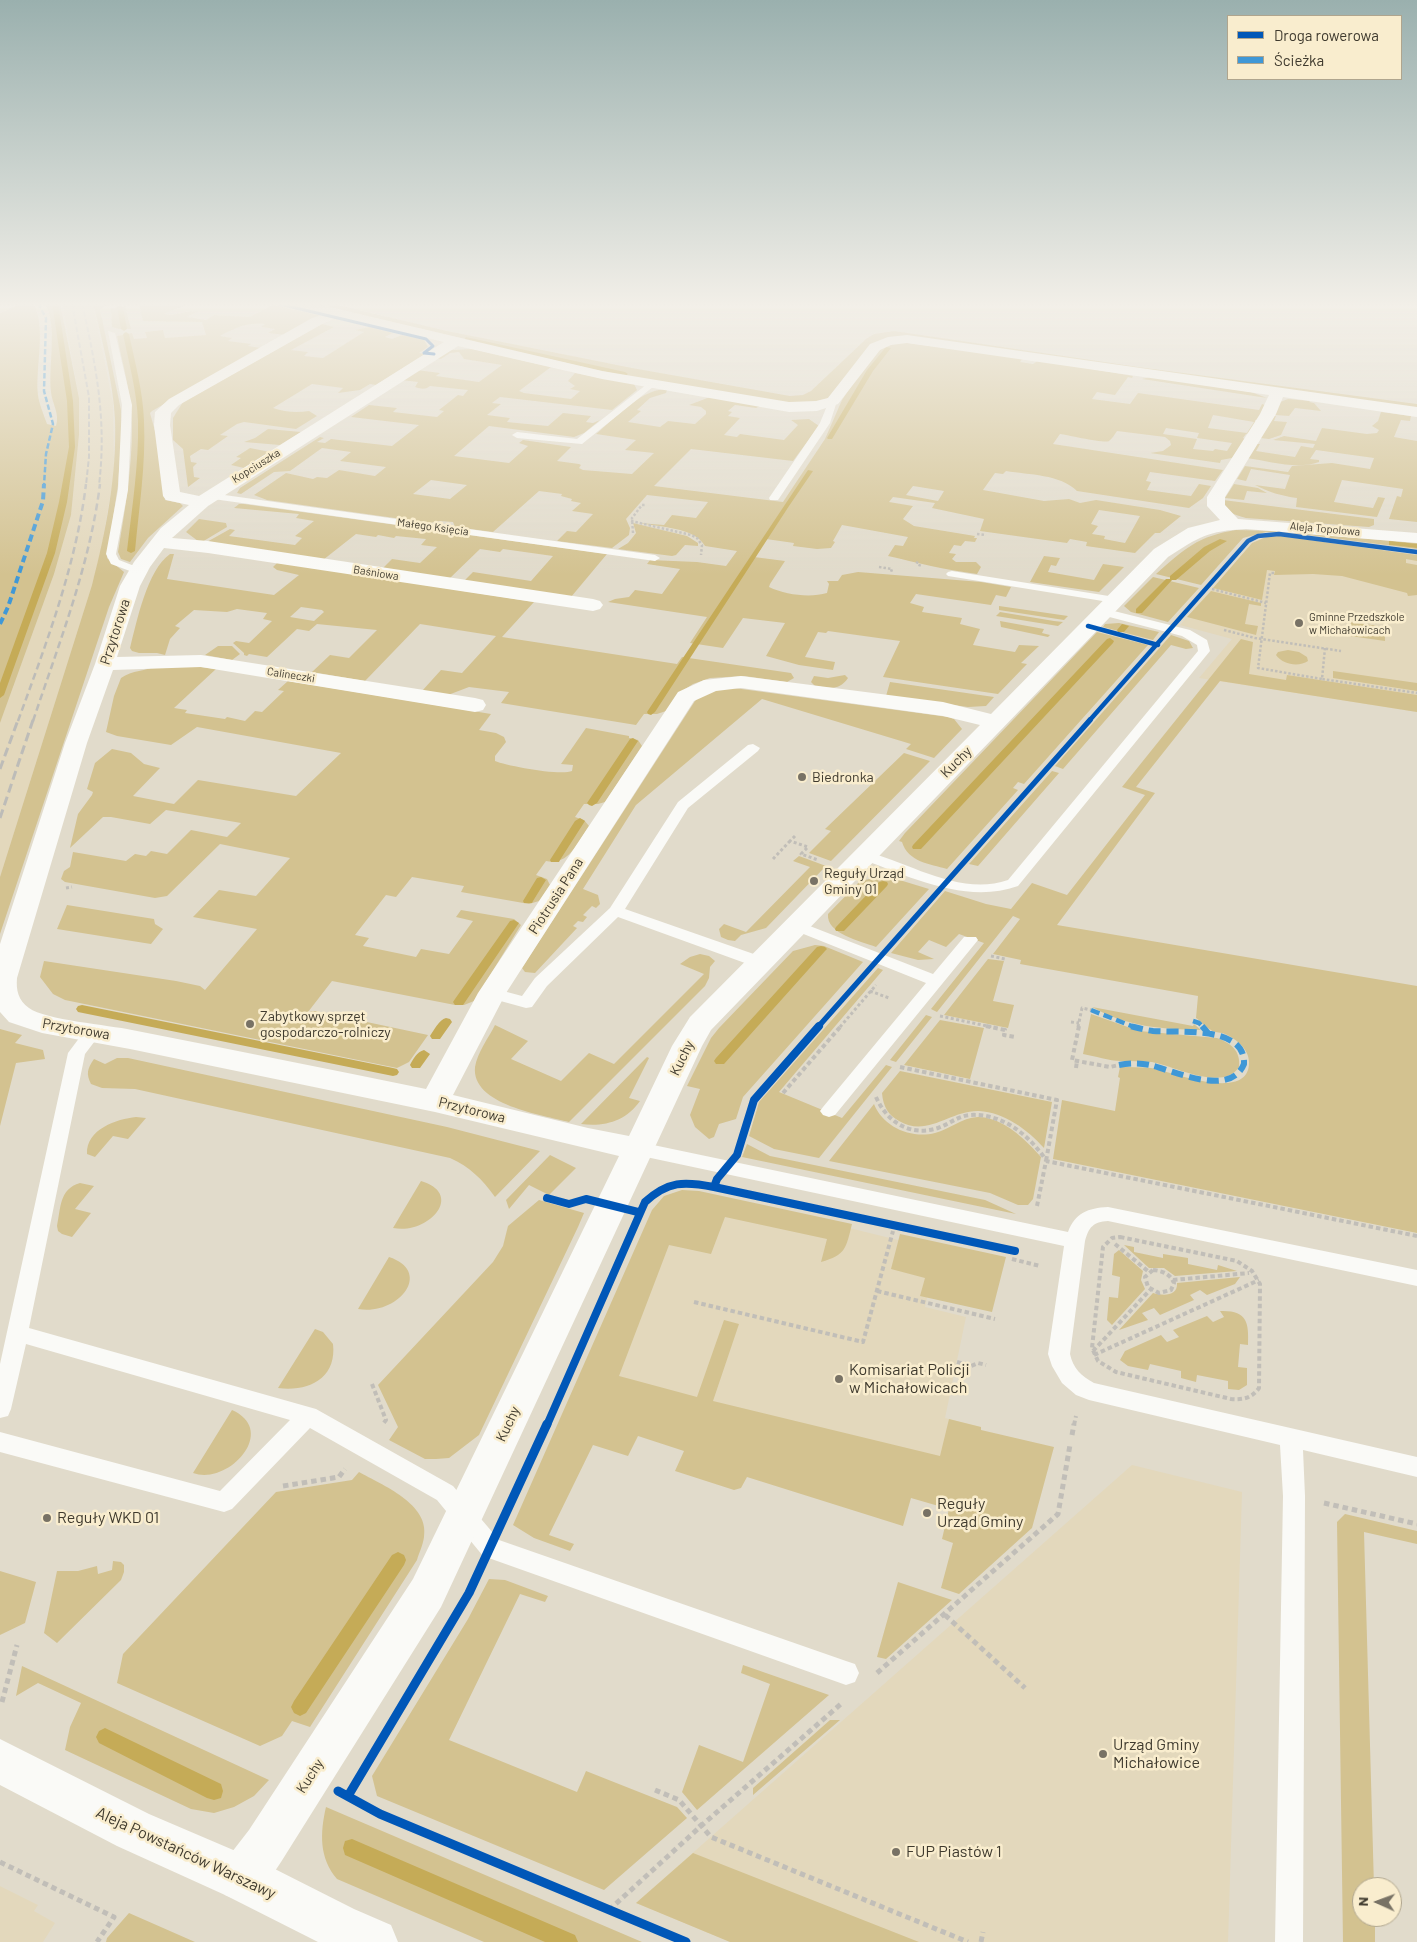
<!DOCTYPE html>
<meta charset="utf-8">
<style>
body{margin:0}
#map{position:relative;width:1417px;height:1942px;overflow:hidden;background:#e1dbcb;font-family:Barlow,sans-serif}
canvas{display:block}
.legend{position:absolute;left:1227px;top:15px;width:175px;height:65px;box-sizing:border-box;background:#f9edce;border:1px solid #afa58e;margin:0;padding:6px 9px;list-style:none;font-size:15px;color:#3f3a2e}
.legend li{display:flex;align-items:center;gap:10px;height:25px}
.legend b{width:25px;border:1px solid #afa58e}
.north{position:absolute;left:1352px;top:1877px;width:50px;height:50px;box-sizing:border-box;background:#f9edce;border:1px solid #afa58e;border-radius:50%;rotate:272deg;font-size:14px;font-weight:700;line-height:20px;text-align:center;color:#3f3a2e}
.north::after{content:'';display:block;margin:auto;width:18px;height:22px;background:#787265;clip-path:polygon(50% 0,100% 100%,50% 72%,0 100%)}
</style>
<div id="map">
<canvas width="1417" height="1942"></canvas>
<ul class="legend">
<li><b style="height:6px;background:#0057b8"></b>Droga rowerowa</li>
<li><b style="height:6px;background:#3f98d7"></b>Ścieżka</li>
</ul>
<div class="north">N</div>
</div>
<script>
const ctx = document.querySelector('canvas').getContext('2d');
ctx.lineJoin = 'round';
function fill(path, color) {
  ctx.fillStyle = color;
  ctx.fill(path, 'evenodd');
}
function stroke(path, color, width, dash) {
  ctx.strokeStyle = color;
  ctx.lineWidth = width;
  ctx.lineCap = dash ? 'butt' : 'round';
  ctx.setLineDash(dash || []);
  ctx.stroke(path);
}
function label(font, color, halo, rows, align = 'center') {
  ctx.font = font + ' Barlow,sans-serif';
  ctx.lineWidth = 5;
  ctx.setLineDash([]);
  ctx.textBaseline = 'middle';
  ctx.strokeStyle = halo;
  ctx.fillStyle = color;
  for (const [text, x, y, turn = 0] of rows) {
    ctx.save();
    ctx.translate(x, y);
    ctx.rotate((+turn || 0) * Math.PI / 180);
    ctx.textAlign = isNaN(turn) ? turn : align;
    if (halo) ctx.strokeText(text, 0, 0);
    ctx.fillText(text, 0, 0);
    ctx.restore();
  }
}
const built = new Path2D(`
 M62,303H93L113,403L114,474L101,550L92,585L0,877V723L54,574L71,515L79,435V398Z
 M1283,537L1417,555V712L1199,678L1232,639L1180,625L1250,546Z
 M752,1204L902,1241L939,1244L925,1307L966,1317L945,1418L981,1427L970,1492L574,1393L646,1233Z
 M1132,1465L1242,1492L1228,1942H730L636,1903Z
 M0,1886L38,1905L34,1911L55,1923L43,1942H0Z`);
const green = new Path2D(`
 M24,303H33C47,327 35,367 38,395C39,404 44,415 47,424L56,426C60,413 52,404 51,392C48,365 58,326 45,303H60L79,398V435L71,515L54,574L0,723V313Z
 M93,303H117L104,306L100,309L121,410L122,430L118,485L107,558L124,572L109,607L0,934V877L92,585C106,531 117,475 115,419C113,381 102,340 93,303Z
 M136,303H152L153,305L190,303L164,314C177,316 186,310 199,311L187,317L206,320L214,315L249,317L273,305L322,316L286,335L268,333L275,329L261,327L265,324C248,322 235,328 220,336L232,338L228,341L251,344L248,346L261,348L152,411L150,413L157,438L165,500L180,503L183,506L148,538L130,562L121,559L118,552C125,510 132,469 132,427C132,396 123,366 117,336L132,333L134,339L147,338L145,332L163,330L165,338L206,335L202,322L143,321L139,305Z
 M313,303H329L447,331L632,368L790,396L803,395L811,391L866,339L874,334L894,331L1138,367L1417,404V410L891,338L846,376L827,399L823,401L789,404L608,373Z
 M125,306L131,329H119L112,327L111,309Z
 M322,324L334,327L291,350L308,352L304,356L323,358L364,332L355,330L369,327L393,333L385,337L392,339L402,335L424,340L428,347L419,353L425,354L376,385L370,384L360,390L338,393L343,388L312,384L273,408C285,412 296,413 309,411L317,416L296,429L244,422L237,424L220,435L228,436L208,450L201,449L190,456L191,462L197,463L193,467L194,477L200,478L188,487L183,449L173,440V418L183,402Z
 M899,342L1023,358L1020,362L1033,364L1039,360L1133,376L1132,378L1128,377L1115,395L1097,392L1092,399L1130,404L1138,393L1259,410L1262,404L1265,405L1258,420H1255L1256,422L1249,433L1246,434L1243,438L1245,439L1232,458L1221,460L1220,463L1150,453L1163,451L1171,445L1170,441L1165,437L1117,431C1115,434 1112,439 1109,441C1106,444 1068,435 1060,434L1053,444L1223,470L1215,481L1150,472L1146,481L1151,482L1147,490L1191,496L1199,484L1211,486L1203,498L1189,508L1077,491C1060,474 1029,475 1006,471L1003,474L995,473L983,490L1044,501L1069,499L1080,503L1096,500L1160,510L1181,516L1160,533H1155L1135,553L1086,546L1087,542L1070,539L1067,543L980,531L984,519L932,508L935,503L893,497L889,502L913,506L903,519L914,526L975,536L974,538H977L975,542L965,541L961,546L954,545L949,553L956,554L952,559L956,562H976L981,567L977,574C946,570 918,563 888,556L895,545L903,546L908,537L842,525L833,541L835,542L831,548L817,549L793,546L794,543L766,539L754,557L785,561L770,584L769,587C786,595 810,598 827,593L829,584L827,581H838L842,575L858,572L981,582L1011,587L1006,597L996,595L991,605L916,594L910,603L924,607L922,612L962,618L960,624L980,629L973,645L1015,652L1019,645L1039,646L1021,663L1027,664L998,694L883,677L900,641L828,631L826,633L818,632L805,657L835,662L833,670L799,665L766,656L785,623L743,618L723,648L690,643L707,617L608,602L615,599L629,597L635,590L662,594L680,569L647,564L650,560L697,562L726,566L737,551L705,546C695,527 658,527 639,523L664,525L672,515L696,518L708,502L647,495L626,519L630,528L629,535L612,548L557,541L567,531L576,532L593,514L572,511L581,503L571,501L572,499L561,496L562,494L539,491L493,532L455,527L453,522L440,521L430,523L267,500L254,495L286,473L313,479L317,477L327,478L339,470L375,476L386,467L340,461L351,452L322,448L290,471L274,472L241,494L237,493L240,488L320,437L324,438L317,442L325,443L331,439L392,446L419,425L351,417L369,405L397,408L393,412L437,417L444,411L439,410L458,395L463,396L468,390L430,386C425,390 421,389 415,387L418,382L401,380L417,370L440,373L436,376L479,382L502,365L464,359L459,352L450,353L441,359L435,358L451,350L473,349L551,367L519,391L524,393L571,399L580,391L570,389L575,386L568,381L575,373L634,384L637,390L612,410L500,397L492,403L501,404L487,415L510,418L507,422L548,426L563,413L591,416L586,422L593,423L600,420L584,433L574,437L489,426L454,456L509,463L528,446L519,443L523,440L571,447L557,461L579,464L581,465L579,468L583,470L632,474L654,453L625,450L636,440L596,434C613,420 644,386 667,390L666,393L650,398L637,410L641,411L628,422L660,427L668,421L695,424L706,414V411L701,407L689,405L710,397L760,406L756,408L735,405L728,411L732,412L728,416L740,418L724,435L737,437L740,434L784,440L798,425L791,420L809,419L819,426L793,461L691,449L654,486L783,502L825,439L842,400L860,373L878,351L886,346ZM1213,415L1254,422L1247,433L1208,428ZM1166,428L1199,433L1197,438L1232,443L1227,451L1215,449L1213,451L1193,449L1197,439L1163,434ZM431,480L467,485L450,499L413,494ZM913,486L944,491L938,501L906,495ZM1099,510L1140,516L1125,543L1104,539L1105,536L1092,534L1098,526L1091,524Z
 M1150,377L1251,392L1267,398L1142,379Z
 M1288,399L1310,401L1309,402L1314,403L1321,411L1295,408L1289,416L1275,415L1280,402Z
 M1381,412L1411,416L1410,421L1401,420L1394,437L1417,441V522L1389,519L1397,496L1401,497L1403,489L1342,480L1334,502L1373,508L1378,497L1385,498L1377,517L1296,507L1297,498C1281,496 1269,492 1255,485L1285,489L1290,475L1251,469L1246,481L1237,479L1245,466L1288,472L1292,466L1332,463L1370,469L1374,458L1316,450L1310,459L1319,460V462C1297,470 1269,461 1247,458L1257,444H1260L1256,451L1295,457L1301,446L1313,448L1315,444L1273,440L1284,436L1316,441L1322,428L1367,434L1377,433L1379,430L1372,426L1378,421Z
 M1274,416H1276L1274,421L1287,422L1281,435L1269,439L1260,438Z
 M268,429L301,432L280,445L244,442L255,438Z
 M250,448L270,452L244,468L231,465L241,458L236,457Z
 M1234,484L1258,488L1267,493L1247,491L1244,500L1225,498Z
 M1223,500L1374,519V525L1369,527L1246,518C1234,515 1226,512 1223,500Z
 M239,504H244L607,554L571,597L464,581L473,572L531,581L553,556L503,549L500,552L480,549L449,579L382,569L392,559L420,563L437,547L421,545L426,539L396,536L394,538L378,535L376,537L356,534L323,560L205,543L230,529L235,530L229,536L295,545L302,538L295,536L314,521L296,518L299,514L234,508Z
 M199,519L226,523L227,527L202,542L198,541L186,532Z
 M633,523L687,536L698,543V546L685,545L676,555L672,556L618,549L628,543L636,533Z
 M1236,530L1276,531L1417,543V549L1285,532H1266L1243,538L1201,585L1156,574C1184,549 1198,536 1236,530Z
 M1281,536L1417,555V561L1406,559V563L1417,565V595L1408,596L1407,593L1342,576L1313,574L1274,575L1275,571L1267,570L1262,600L1213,588L1252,543L1266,537Z
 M170,554H174L167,579L274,595L299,575L277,570L273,567L278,562L534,602L502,637L677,664L682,657L791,673L794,678L787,682L744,676L710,678L693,684L679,693L666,711L657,714H644L636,725L501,703L509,692L469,687L448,695L422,691L441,670L462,673L496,636L420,624L365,681L312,672L330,655L349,658L377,630L317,624L309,631L297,629L267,657L249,654L247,656L244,655V653L233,643L236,641L249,643L272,621L263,619L267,613L237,609L227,612L194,610L175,626L180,628L170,639L165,655L157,653H139L132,651L130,648C137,621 147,570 170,554ZM301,607L322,610L324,612L314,621L290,617Z
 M1044,556L1060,558L1056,566L1051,565L1048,572L1094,580L1103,564L1124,567L1099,592L1030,582Z
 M1153,577L1199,588L1168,622L1131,612L1124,606Z
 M1211,591L1261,603V606L1249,604L1245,624L1258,626L1256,635L1187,617Z
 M999,606L1068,616L1064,620L999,610Z
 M1000,612L1054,621L1063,622L1058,626L996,616Z
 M1000,621L1044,629L1042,633L1050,635L1048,637L1001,627Z
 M1351,622L1385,627V641L1350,636Z
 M1119,623L1159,632L1153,640L1103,627L1105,624Z
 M1097,632L1148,645L1024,784L1018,782L1013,788L1018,790L947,869C930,864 908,862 902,842L899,841L905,833Z
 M1171,635L1189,641L1193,648L1186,649L1171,645L1063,769L1055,766Z
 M1241,639L1253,642L1249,674L1286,680L1287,675L1417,695V712L1220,681L1136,787L1155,793L1057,925L1417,986V1233L1053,1159L1062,1100L1115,1111L1120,1078L1118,1077L1120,1067C1130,1067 1141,1067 1151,1068C1169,1071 1250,1104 1249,1062C1249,1048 1234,1037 1222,1033C1218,1032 1213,1032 1211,1030C1205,1027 1202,1022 1196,1018L1198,996L1020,964L1021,960L993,954L1020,919L1013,916L937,1012L931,1009L984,943L959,934L946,947L929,940L918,952L934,959L918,960L891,953L945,891L986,904L1011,909L1032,883L1067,895L1145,795L1122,787Z
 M218,646H232L240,654L232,660L205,655Z
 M1288,650L1299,652L1307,657L1308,661C1299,667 1283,665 1276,655L1278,652Z
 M157,666H192L216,669L174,708L187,710L185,713L225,719L227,717L245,721L255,711L262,712L284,691L278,690L288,681L491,714L479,730L496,733L504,737L506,742L495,756V761C507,766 561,776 572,771L573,765L561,764L586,728L629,736V738L638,740L642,746L605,802L598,804H584L575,817L584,820L589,826C578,842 569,866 546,861L536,875L547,879L550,885L539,901L529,904L461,892L464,886L412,877L396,897L386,895L355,935L369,938L363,946L416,957L421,949L449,954L473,921L456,917L461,910L514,919L521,925L474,1001L464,1005H455L332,981L308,1012L315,1011L428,1035L409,1062L397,1068L65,1000L53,994L40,977L44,961L176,981L200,986L205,990L257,929L193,917L219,890L256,896L290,858L220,844L167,896L155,898L65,882L61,879L64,871L70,867L73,852L126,861L135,854L146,856L151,851L167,854L191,830L227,837L241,823L166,810L150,824L111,817H103L70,848L78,814L92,795L93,792L87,789L95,763L112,749L131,753L144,764L160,768L133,796L174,804L198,780L296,796L341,753L197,727L171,745L117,736L106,732L114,696L121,678C132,670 146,671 157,666Z
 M1333,671L1417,683V691L1333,678Z
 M845,675L848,678C839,691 830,688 815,686L811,682L814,676L828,678Z
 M890,682L994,697L986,706L968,707L886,696Z
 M734,688L948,717L954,719L962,729L934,758L906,749L911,744L762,699L636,805L583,889L598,895L600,904L596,908L592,906L583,915L587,917L583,922L578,921L573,926L577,928L535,973L525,972L522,968L695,701C704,690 720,690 734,688Z
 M904,753L930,761L831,861L809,853L831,831L825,829Z
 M1052,771L1059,773L978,866L969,864Z
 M799,856L826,866L766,928L741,935L735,941L728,940L721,937L719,929L724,924L746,932L810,867L793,861Z
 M878,877L893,878L929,889L876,947C861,941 826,934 828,914L862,879L865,880Z
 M67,905L154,919L155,924L163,929L151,944L57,929Z
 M815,945L824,946L863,962L743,1097L736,1119L719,1124L714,1137L709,1139L695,1127L690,1115L700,1089L687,1086L711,1038L719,1028L793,951Z
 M700,954L709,956L715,961L710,967L709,978L705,986L569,1122C543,1115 471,1105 475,1067C477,1053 489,1037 495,1025L528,1041L511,1059L561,1081L589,1053L614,1064L704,974L680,964L690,957Z
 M988,959L1004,961L993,1001L1014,1005L1008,1028L944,1015Z
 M878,968L883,970L779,1092L842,1118L886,1065L892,1067L819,1158L774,1149L749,1136L759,1102Z
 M1092,1007L1193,1026L1194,1024L1201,1030C1161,1029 1128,1027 1092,1007Z
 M1091,1014L1139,1031L1217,1038C1231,1043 1241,1051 1239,1067C1223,1092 1174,1066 1152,1062C1141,1061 1132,1061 1121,1061C1109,1061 1095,1056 1083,1054Z
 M926,1015L932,1017L896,1062L890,1060Z
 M940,1020L984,1028L970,1079L904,1065Z
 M0,1029L22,1035L15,1043L43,1050L45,1059L16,1063L0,1126Z
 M647,1057L649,1058L629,1098L640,1101C626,1121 605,1127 581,1124Z
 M117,1058H128L447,1127L540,1151L495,1197C482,1179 470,1167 450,1158L135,1089L102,1088L91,1084C86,1074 87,1069 94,1059L105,1064Z
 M900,1071L1052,1102L1044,1148C1028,1130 1004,1112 979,1111C950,1110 928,1138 899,1121C888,1115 883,1106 882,1093Z
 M874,1104C883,1127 911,1139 935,1133C950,1129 961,1118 978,1117C1003,1117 1025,1139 1041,1157L1033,1199L1028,1205H1018L990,1193L829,1161Z
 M136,1117L146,1118L128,1139L113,1136L95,1157L87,1154C86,1129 117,1119 136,1117Z
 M747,1144L770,1156L985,1200L1016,1214L742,1157Z
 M550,1155L576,1168L549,1195L529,1185L509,1209L506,1200Z
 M421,1181C465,1194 429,1235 393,1228Z
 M80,1183L94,1186L75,1209L91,1213L72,1237L62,1234L58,1231L57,1226C61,1208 59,1189 80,1183Z
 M682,1190L699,1191L852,1224C846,1248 846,1255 821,1262L827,1239L725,1217L711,1254L669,1245L619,1376L697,1397L724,1320L739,1324L713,1401L940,1456L949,1419L981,1427V1430L1054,1447L1032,1528L959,1594L941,1588L953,1543L942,1539L949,1509L911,1498L903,1526L747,1477L741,1488L734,1490L675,1471L684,1451L638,1436L628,1456L593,1445L549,1535L574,1544L570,1551L534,1538L513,1525L652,1210L664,1196Z
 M539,1200L584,1213L578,1227L479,1435L449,1458L436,1459H425L389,1440L398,1427L378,1385L493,1262L503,1246L508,1226Z
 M900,1234L1006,1257L992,1312L920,1296L925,1278L891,1269Z
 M1124,1245L1134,1247V1252L1163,1258V1254L1188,1258V1264L1217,1270L1218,1265L1237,1271L1175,1276L1164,1268H1149Z
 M1119,1250L1143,1271L1141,1280L1145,1289L1112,1325L1107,1320L1109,1297L1118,1298L1120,1277L1112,1275L1114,1254Z
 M389,1257C434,1272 398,1316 358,1309Z
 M1240,1277L1235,1284L1207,1295L1200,1290L1190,1295L1194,1300L1160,1315L1154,1308L1142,1313L1148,1320L1119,1330L1153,1293C1164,1296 1178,1296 1177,1283Z
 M1220,1311C1247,1310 1249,1322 1248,1345L1240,1344L1238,1367L1247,1368V1385L1239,1390L1228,1389V1381L1197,1375L1196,1382L1181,1378V1371L1150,1364L1148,1370L1128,1366L1120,1360L1125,1351L1161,1335L1167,1342L1179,1337L1173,1330L1207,1316L1213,1322L1224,1317Z
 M315,1329L323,1332L333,1344C337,1378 309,1392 278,1388Z
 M232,1410C279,1431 228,1486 193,1473Z
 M359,1472C382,1485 430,1504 424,1537C423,1545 419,1553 417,1560L310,1727L292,1721L282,1736L260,1746L117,1683L123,1654L276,1492L352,1480Z
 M1345,1514L1417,1531V1544L1364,1532L1374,1887H1362V1917H1375V1942H1343L1337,1522Z
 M113,1561L121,1562L124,1565V1572L121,1580L57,1643L44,1633L57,1571H78L97,1566L98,1574L112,1570Z
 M0,1571L36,1582L25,1623L0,1635Z
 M489,1579L505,1580L548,1596L545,1602L520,1594L449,1740L577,1792L586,1771L677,1807L687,1818L604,1890L377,1796L372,1776L468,1619Z
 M898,1582L952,1600L886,1659L877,1657Z
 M743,1665L829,1695L697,1810L682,1792L699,1745L743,1762L770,1684L741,1673Z
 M22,1666L269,1780L254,1796L234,1807L214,1813L191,1809L65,1750L70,1727L81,1703L38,1683L16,1696Z
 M830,1720H840L753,1795V1788Z
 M326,1807L642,1942H484L337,1879C319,1858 320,1833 326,1807Z
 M693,1853L919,1942H730L636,1903Z
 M129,1913L195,1942H106L107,1938Z`);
const stream = new Path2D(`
 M52,303H58L73,401L75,447L67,502L55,553L4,695L0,698V683L47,553L59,502L69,447L67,401Z
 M120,305L123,307L127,329L124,331L121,329L117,307Z
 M126,332L129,334C135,363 143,391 144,421C146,464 139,508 135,551L131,553L127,551C132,508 139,464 138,421C137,392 129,363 123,334Z
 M466,337L625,372L628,374L625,376L464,340Z
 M886,347L891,348L873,371L832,439H828L827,438L867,370Z
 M808,470L813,471L789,506L655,712L651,715L648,714L647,712Z
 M1220,539L1227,541L1210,551L1176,580H1172L1142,613H1136V609L1166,579H1170V576L1204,547Z
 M1389,541L1417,544V548L1392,545H1389Z
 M1122,624L1129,626L1124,632H1118L1117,630Z
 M1110,638L1114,641L1113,643L921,849H913L912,847L913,845L1107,639Z
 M633,738L638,741L597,803L592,806L589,805L587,803L630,739Z
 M580,818L585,821L560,860L559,862H551L550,860L575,821Z
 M541,877L546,880L533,901L532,903H524L523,901L537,878Z
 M883,881L887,882L888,884L887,886L844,931H836L835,929L836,927L879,882Z
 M514,920L519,923L463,1005H455L453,1002L455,999L510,921Z
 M821,946L825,947L827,949L825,951L724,1064H716L714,1061L716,1058L817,947Z
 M82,1005L393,1068L397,1069L399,1072L397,1075L393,1076L78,1012L76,1009L78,1006Z
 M446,1018L450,1019L452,1022L440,1039H432L430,1036C434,1030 439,1020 446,1018Z
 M424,1050L430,1054L420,1068H412L410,1065C413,1059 417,1052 424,1050Z
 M398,1552L404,1555L406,1560L404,1565L306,1713L300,1716L294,1713L291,1707L294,1701L392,1555Z
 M105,1728L221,1784L223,1791L221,1798L214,1800L207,1798L99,1743L96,1737L99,1731Z
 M352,1839L575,1935L578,1942H545L345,1855L343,1848L345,1841Z`);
const pathFar3 = new Path2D(`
 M631,521L691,535L697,538L702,545L701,555
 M633,533L632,518L642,505H646
 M977,534L986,535
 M916,562L920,564L919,567
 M879,567L892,569L891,572
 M1274,573H1270L1258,668L1322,679
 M1212,589L1266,603
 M1224,630L1255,638L1341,651
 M1325,648L1322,679L1417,693`);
const pathFar2 = new Path2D(`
 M795,836L790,841L808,847L801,854L818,860
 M773,859L790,841
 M66,888L72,887
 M991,956L1005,959
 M870,991L889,998
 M940,1016L992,1027
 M1071,1022L1079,1023
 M840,1027L876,985
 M1078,1027L1082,1008L1091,1010`);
const pathFar1 = new Path2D(`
 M986,1026L1005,1030L1004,1035L1015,1037
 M1079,1026L1072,1060L1110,1067L1119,1065
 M900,1067L1057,1100L1046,1161
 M1076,1068L1077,1061
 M783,1093L841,1026
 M876,1097C887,1122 910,1137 938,1128C949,1124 958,1116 970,1115C1002,1113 1029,1135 1046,1160
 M1037,1206L1046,1161L1417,1236
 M1120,1237L1237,1261L1252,1271L1260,1284L1259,1388C1252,1398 1243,1400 1231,1399L1116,1372L1098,1361L1092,1348L1103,1247L1112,1238Z
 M1115,1244L1149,1272
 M1012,1259L1040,1266
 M1153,1270C1163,1271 1170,1274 1174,1283L1171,1290L1159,1293L1148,1287L1145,1277Z
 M1173,1280L1249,1273
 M877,1291L995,1319
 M694,1302L863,1342L893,1231
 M1093,1351L1151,1289
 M1094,1355L1259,1280
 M957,1362L971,1366L978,1363L986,1365
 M372,1384L386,1420L382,1425
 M1074,1425L1076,1416`);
const path = new Path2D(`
 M1072,1435L1074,1424
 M283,1486L339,1477L345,1469
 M1324,1503L1417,1524
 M945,1615L1025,1688
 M877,1673L1058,1514L1070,1445
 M2,1702L17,1645
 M655,1790L679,1800L711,1837L968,1942
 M0,1862L114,1917L97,1942
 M609,1910L701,1826L842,1703
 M981,1942L983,1932`);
const service = new Path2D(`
 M108,331L115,333L132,405L128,490L116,554L119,560L142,569L144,571L138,574L111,564L106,554L118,490L122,405Z
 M651,381L655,384L654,386L582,444L517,438L512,435L517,432L577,439Z
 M833,398L837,401L830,423L778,500H770L769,498L820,423L829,401Z
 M210,493L655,555L660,558L655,561L206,498L205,496Z
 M952,571L1115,597L1121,600L1115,603L948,576L946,574L948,572Z
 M1102,608L1190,630L1207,640L1210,651L1018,886C966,905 908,876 859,858L857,855L859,852L864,851C909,862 960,897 1008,880L1198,651L1197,645L1182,636L1098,614L1096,612Z
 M753,744L760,748L758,751L688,808L625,909L768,959L770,963L768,967H756L618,917L547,986L532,1007L526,1008L486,997L484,993L486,989L492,988L522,996L535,978L610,908L678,802L748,745Z
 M797,921L933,974L964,937H976L978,940L835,1115L829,1117L823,1115L820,1111L823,1107L926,983L791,929L789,926L791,923Z
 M92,1027L98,1029L101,1033L85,1054L29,1328L316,1409L453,1486L499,1540L846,1661L855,1664L859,1673L855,1682L846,1685L483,1556L437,1500L310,1428L232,1509L224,1512L0,1452V1432L220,1491L290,1420L26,1344L11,1409L8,1416L0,1418V1364L68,1053L86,1029Z
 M639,1142L1068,1232C1075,1213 1088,1208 1108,1207L1417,1270V1286L1108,1221C1093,1222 1089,1227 1085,1241L1070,1354C1073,1368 1081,1376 1094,1383L1417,1457V1477L1303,1450L1305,1496L1303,1942H1275L1283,1496L1280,1445L1089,1400L1076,1395L1062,1383L1052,1366L1048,1354L1064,1246L632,1154L630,1149L632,1144Z`);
const minor = new Path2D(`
 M287,303H311L602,371L789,402L816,401L828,398L870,344L888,337L907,335L1417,407V417L1283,397L1276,414L1225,497V505L1238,519L1417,533V543L1246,529C1207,531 1199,537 1168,557L711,1030L702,1046L441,1607L281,1862L259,1895L242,1902L225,1895L218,1878L225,1861L249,1830L413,1579L619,1156L435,1112L130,1049L42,1033L9,1022L0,1012V944L65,743L95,664L120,586L134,562L161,528L189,505L166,500L163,496L154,425L155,412L169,399L312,318L324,314L289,306ZM339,317L444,342L199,496L180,492L170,425L171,413L179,405L322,324ZM907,343L1269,395L1260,414L1207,497V506L1220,520L1188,528L1154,549L991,714L943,702L741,676L704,680L678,692L478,993L426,1089C328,1069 230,1049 132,1030C109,1025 45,1020 29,1008C18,1000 16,990 17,978L87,743L113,670L201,667L475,712L483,710L486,705L483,700L475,698L201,655L117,657L140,586L150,567L164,548L208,553L593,611L600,609L603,605L600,601L593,599L208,541L172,538L208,506L458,346L602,379L789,412L817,411L838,404L880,350L891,345ZM741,688L943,716L980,725L690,1017L672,1046L629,1136L588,1128L453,1095L506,993L694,701L716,691Z`);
const tertiary = new Path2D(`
 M0,1739L149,1814L259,1861L354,1909L391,1925L398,1942H318L225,1895L117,1846L0,1785Z`);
const railFar2 = new Path2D(`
 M72,303L89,397V457L86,485
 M82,303C96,366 107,420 99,485`);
const railFar1 = new Path2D(`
 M18,721C46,644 76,566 86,484
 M33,721C59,643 90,565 100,484`);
const rail = new Path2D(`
 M0,769L18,720
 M0,818L33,720`);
const quietFar3 = new Path2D(`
 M38,303L46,318L44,391L53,424L46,454L44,485`);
const quietFar2 = new Path2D(`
 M0,624L8,607L43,501L44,484`);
const quietFar1 = new Path2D(`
 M1091,1010L1134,1027
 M1193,1021L1199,1023L1203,1027`);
const quiet = new Path2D(`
 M1202,1026L1208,1033
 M1119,1065C1130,1063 1140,1063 1150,1065C1175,1071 1230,1098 1244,1064C1246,1025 1178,1033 1153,1031C1145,1030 1138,1028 1130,1026`);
const cyclewayFar4 = new Path2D(`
 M275,303L426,339L433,346L424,353L434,354`);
const cyclewayFar3 = new Path2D(`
 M1088,626L1158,645
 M1089,721L1248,541L1258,536L1279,534L1417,552`);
const cyclewayFar2 = new Path2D(`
 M818,1027L1090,720`);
const cyclewayFar1 = new Path2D(`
 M714,1187L1015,1251
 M547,1198L569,1204L586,1199L638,1212
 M547,1425L645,1202C668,1181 684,1181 714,1187L717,1179L737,1155L754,1100L819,1026`);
const cycleway = new Path2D(`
 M338,1791L380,1814L686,1942
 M348,1796L469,1593L547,1424`);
const markers = [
 [1299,623,5,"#787265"],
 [802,777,5,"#787265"],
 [814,881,5,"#787265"],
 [250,1024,5,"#787265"],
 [839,1379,5,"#787265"],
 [927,1513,5,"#787265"],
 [47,1518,5,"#787265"],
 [1103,1754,5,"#787265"],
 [896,1852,5,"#787265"]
];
const farStreetnames = [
 ["Kopciuszka",256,466,-32],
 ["Małego Księcia",433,527,8],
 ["Aleja Topolowa",1325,529,5],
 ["Baśniowa",376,573,9],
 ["Calineczki",291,675,9]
];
const farPoinames = [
 ["Gminne Przedszkole",1309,617],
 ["w Michałowicach",1309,630]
];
const streetNames = [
 ["Przytorowa",115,632,-72],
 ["Kuchy",956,762,-45],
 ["Piotrusia Pana",556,896,-57],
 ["Przytorowa",76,1029,10],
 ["Kuchy",682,1058,-64],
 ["Przytorowa",472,1110,14],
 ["Kuchy",508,1424,-65],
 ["Kuchy",310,1776,-57]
];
const poiNames = [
 ["Biedronka",812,777],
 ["Reguły Urząd",824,873],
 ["Gminy 01",824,889],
 ["Zabytkowy sprzęt",260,1016],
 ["gospodarczo-rolniczy",260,1032]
];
const nearPoinames = [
 ["Komisariat Policji",849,1370],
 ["w Michałowicach",849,1388],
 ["Reguły",937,1504],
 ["Urząd Gminy",937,1522],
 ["Reguły WKD 01",57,1518],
 ["Urząd Gminy",1113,1745],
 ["Michałowice",1113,1763],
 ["FUP Piastów 1",906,1852]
];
const nearStreetnames = [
 ["Aleja Powstańców Warszawy",186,1853,25]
];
fill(built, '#e3d8bc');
fill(green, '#d3c290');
fill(stream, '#c5ab57');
stroke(pathFar3, '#c1beb8', 2.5, [2.5, 2]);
stroke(pathFar2, '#c1beb8', 3, [3, 2.5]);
stroke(pathFar1, '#c1beb8', 4, [4.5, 3]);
stroke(path, '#c1beb8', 5, [5.5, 4]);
fill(service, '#fafaf7');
fill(minor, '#fafaf7');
fill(tertiary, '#fafaf7');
stroke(railFar2, '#bdbcb8', 2, [5.5, 2.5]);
stroke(railFar1, '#bdbcb8', 2.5, [7, 4]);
stroke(rail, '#bdbcb8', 3, [9, 4.5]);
stroke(quietFar3, '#3f98d7', 2.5, [5.5, 2.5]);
stroke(quietFar2, '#3f98d7', 4, [7, 4]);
stroke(quietFar1, '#3f98d7', 4.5, [9, 4.5]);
stroke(quiet, '#3f98d7', 6, [12, 6]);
stroke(cyclewayFar4, '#0057b8', 3);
stroke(cyclewayFar3, '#0057b8', 4.5);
stroke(cyclewayFar2, '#0057b8', 5.5);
stroke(cyclewayFar1, '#0057b8', 8);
stroke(cycleway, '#0057b8', 9);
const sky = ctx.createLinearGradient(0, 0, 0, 575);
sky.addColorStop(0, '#9ab0ae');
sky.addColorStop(0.53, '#f2efe8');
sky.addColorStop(1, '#f2efe800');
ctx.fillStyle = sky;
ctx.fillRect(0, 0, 1417, 575);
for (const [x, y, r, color] of markers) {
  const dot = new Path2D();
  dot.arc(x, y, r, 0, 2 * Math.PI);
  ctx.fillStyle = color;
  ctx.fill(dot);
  stroke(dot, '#f9edce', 2);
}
label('11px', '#3f3a2e', '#f9edce', farStreetnames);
label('11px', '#3f3a2e', '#f9edce', farPoinames, 'left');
label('14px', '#3f3a2e', '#f9edce', streetNames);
label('14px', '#3f3a2e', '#f9edce', poiNames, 'left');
label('16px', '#3f3a2e', '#f9edce', nearPoinames, 'left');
label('16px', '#3f3a2e', '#f9edce', nearStreetnames);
</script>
